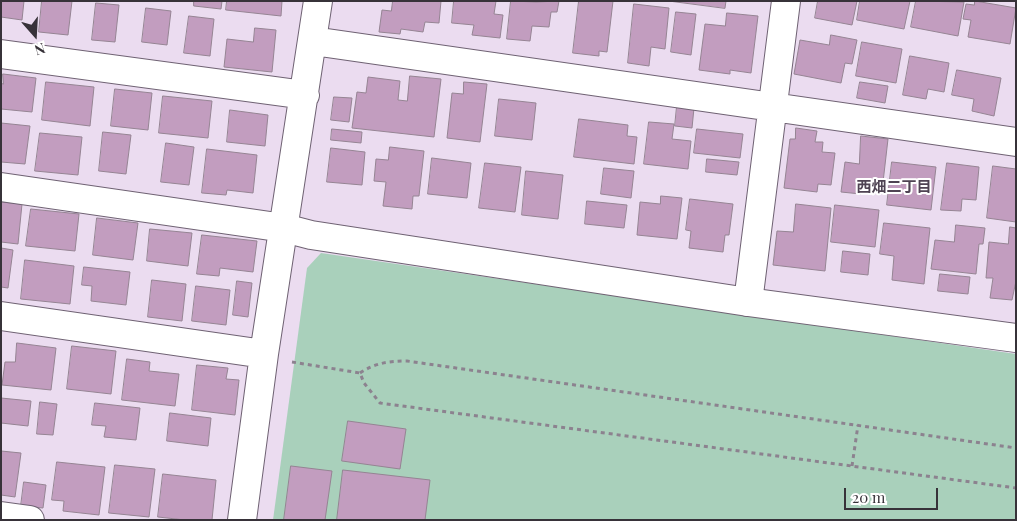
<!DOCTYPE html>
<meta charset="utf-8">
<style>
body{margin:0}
#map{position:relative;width:1017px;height:521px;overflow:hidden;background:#ebdcf0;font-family:"Playfair Display",serif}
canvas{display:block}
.frame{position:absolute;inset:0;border:2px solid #373239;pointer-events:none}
.north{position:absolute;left:10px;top:10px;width:50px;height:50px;-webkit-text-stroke:4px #fff;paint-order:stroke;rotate:161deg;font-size:14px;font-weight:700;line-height:20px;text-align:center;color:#373239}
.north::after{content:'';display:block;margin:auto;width:18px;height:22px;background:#373239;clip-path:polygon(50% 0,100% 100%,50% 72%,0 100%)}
.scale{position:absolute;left:844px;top:488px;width:94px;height:22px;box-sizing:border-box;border:2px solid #373239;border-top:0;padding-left:6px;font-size:15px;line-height:18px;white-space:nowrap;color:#373239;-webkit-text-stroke:4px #fff;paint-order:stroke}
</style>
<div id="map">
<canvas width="1017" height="521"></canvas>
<div class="frame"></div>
<div class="north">N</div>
<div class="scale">20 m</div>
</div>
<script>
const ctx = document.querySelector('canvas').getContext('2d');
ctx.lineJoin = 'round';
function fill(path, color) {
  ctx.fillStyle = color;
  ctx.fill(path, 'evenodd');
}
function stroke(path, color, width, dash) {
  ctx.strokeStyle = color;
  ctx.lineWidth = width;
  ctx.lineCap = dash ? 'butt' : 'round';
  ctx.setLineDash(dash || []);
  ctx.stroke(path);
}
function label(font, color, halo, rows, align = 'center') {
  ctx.font = font + ' "Playfair Display","Noto Sans JP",serif';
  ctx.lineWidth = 4;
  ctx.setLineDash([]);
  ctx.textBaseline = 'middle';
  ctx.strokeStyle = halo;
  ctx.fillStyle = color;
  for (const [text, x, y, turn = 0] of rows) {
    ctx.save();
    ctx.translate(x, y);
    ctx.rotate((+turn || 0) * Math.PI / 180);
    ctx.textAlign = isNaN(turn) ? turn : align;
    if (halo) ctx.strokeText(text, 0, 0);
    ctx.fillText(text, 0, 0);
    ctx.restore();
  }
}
const green = new Path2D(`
 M321,253L1016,354V520H273L307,268Z`);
const building = new Path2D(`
 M1,1H24L22,20L1,17Z
 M42,1H72L68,35L39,32Z
 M194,1H222L221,9L194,6Z
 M227,1H282L281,16L226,10Z
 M393,1H441L439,23L425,22L423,32L401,29L400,34L379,32L382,10L391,11Z
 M454,1H496L494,14L503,15L500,38L472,35L474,25L452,23Z
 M511,1L536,2L559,1L557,12H551L549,27L532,26L530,41L507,39Z
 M579,1H613L607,52L599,51V56L573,53Z
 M669,1H726L725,8Z
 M818,1H857L852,25L815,18Z
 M860,1H910L904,29L857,20Z
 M916,1L964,2L958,36L911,27Z
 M975,1L1016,8L1010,44L968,37L971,20L963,19L966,4L974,5Z
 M96,3L119,5L115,42L92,40Z
 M634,4L669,8L665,49L651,47L649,66L628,63Z
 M146,8L171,11L167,45L142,42Z
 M676,12L696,14L691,55L671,52Z
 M727,13L758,16L751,73L730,70V74L699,70L705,24L725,26Z
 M189,16L214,19L210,56L184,53Z
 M255,28L276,30L272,72L224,67L227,39L253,42Z
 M831,35L857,40L852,64L845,63L841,83L794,74L800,40L829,45Z
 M862,42L902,49L896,83L856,76Z
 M910,56L949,63L944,92L928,89L926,99L903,95Z
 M957,70L1001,78L994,116L972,111L974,99L952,95Z
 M3,74L36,78L32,112L1,109V83L3,84Z
 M410,76L441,79L434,137L352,128L357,92L366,93L368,77L400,81L398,100L407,101Z
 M46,82L94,87L90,126L42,120Z
 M464,82L487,84L480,142L447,138L452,93L463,94Z
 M860,82L888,86L885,103L857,98Z
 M115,89L152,93L148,130L111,126Z
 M163,96L212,101L208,138L159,133Z
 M334,97L352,98L349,122L331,120Z
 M499,99L536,103L532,140L495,136Z
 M677,106L694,108L692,128L675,126Z
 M230,110L268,115L265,146L227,142Z
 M579,119L628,125L627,136L637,137L634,164L574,157Z
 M649,122L674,124L672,139L691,141L688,169L644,164Z
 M1,123L30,126L25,164L1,162Z
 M796,128L817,131L815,142H823L822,152L835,153L831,185L818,184L817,192L784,188L790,139H795Z
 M332,129L362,132L361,143L331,140Z
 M697,129L743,134L740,158L694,153Z
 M103,132L131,135L126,174L99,171Z
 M40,133L82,137L78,175L35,171Z
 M861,136L888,139L882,191L862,188L861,194L841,192L845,162L859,164Z
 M166,143L194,147L189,185L161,182Z
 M390,147L424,151L419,196H413L412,209L383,206L386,182L374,181L376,159L388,160Z
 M331,148L365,152L362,185L327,182Z
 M207,149L257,155L253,193L227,190L226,195L202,193Z
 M432,158L471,163L467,198L428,194Z
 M707,159L739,162L737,175L706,172Z
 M892,162L936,167L931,210L887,205Z
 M485,163L521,167L515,212L479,208Z
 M947,163L979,167L976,200L962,199L961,211L941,210Z
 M993,166L1016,169V222L987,218Z
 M604,168L634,171L631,198L601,194Z
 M526,171L563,175L558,219L522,215Z
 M661,196L682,198L677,239L637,235L640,202L660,204Z
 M690,199L733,204L729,235H725L723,252L689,248L691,231L686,230Z
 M587,201L627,205L624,228L585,224Z
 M1,202L22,204L18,244L1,242Z
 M796,204L831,208L825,271L773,265L777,231L793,232Z
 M835,205L879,210L875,247L831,242Z
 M31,209L79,214L75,251L26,246Z
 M97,218L138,223L133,260L93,255Z
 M884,223L930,228L924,284L892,280L894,256L880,254Z
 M956,225L985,228L983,244H979L976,274L931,269L935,240L954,242Z
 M1010,227L1016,228V281L1012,300L990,298L993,278H986L989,242L1008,244Z
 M150,229L192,233L188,266L147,261Z
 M202,235L257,241L253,272L220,268L219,276L197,274Z
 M1,248L13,250L8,288L1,287Z
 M843,251L870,254L868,275L841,272Z
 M25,260L74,266L70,304L21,299Z
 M84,267L130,272L126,305L91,301L92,286L82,285Z
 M940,274L970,277L968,294L938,291Z
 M152,280L186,284L182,321L148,317Z
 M237,281L252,283L248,317L233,315Z
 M196,286L230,290L226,325L192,321Z
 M17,343L56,348L51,390L2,385L5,362H15Z
 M72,346L116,351L111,394L67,389Z
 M127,359L150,362L149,371L179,374L175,406L122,400Z
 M197,365L228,368L226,379L239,380L235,415L192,410Z
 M1,398L31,401L28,426L1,423Z
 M40,402L57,404L53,435L37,434Z
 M95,403L140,408L136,440L104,437L106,426L92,425Z
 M170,413L211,418L208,446L167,441Z
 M348,421L406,429L400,469L342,461Z
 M1,451L21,453L15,497L1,495Z
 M57,462L105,467L99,515L63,511L64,501L52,500Z
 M115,465L155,469L149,517L109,513Z
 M291,466L332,471L325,520H284Z
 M343,470L430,480L425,520H337Z
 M163,474L216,480L212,520H185L158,517Z
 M24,482L46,485L43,508L21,506Z`);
const path = new Path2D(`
 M292,362L360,373L364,383L380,403L1016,488
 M360,373C375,363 389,361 407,361L1016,448
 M852,466L858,425`);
const minor = new Path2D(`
 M313,41L1016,142
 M1,54L305,95
 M1,187L284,228
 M748,302L786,1
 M1,316L264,354
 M1,516L30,520
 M242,520L264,354L318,1`);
const tertiary = new Path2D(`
 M284,228L311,235L748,302L1016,338`);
const neighbourhoodNames = [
 ["西畑二丁目",894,187]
];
fill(green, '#a9d0bb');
fill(building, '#c29dbf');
stroke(building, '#958493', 1);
stroke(minor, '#6f6273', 30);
stroke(tertiary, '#6f6273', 30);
stroke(path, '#8c828f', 3, [4, 4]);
stroke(minor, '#fff', 28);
stroke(tertiary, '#fff', 28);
label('bold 15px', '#4f4353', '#fff', neighbourhoodNames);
</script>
